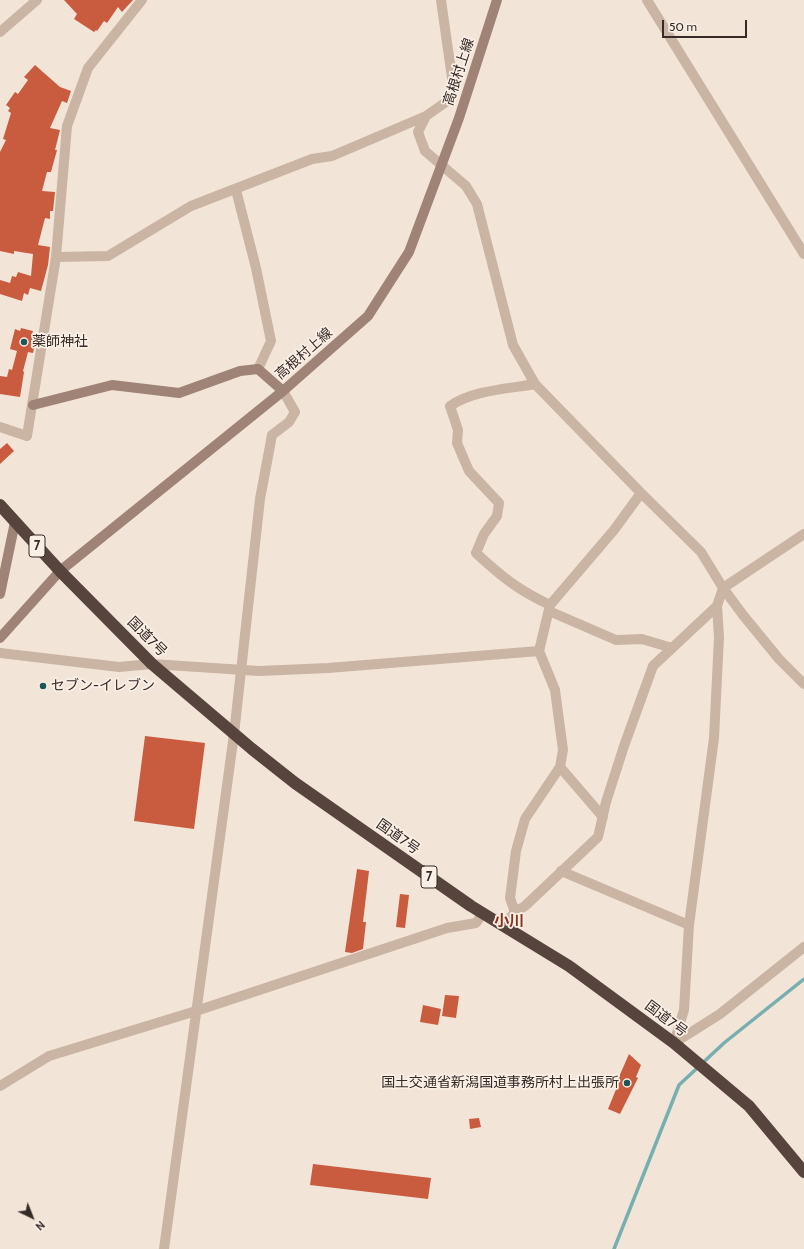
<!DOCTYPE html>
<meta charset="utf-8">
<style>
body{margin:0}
#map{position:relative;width:804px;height:1249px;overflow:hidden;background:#f2e5d8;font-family:Cabin,sans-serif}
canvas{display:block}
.north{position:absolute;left:12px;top:1197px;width:40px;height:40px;-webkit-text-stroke:3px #faefe5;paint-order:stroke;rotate:137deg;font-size:11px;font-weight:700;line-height:16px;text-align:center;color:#352a26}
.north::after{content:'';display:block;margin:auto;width:14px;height:18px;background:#352a26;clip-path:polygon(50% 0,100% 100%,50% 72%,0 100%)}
.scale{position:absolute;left:662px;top:20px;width:85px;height:18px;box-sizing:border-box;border:2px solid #352a26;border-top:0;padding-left:5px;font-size:12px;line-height:14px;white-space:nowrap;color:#352a26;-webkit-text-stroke:3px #faefe5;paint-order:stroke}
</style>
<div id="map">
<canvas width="804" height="1249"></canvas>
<div class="north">N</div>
<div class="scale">50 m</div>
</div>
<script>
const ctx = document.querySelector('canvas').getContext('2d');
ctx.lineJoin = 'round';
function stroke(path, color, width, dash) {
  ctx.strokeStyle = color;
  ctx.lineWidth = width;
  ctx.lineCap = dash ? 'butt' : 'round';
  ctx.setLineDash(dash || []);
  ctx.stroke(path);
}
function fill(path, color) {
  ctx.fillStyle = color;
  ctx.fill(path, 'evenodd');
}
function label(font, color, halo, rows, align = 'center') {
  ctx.font = font + ' Cabin,"Noto Sans JP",sans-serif';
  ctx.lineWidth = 3.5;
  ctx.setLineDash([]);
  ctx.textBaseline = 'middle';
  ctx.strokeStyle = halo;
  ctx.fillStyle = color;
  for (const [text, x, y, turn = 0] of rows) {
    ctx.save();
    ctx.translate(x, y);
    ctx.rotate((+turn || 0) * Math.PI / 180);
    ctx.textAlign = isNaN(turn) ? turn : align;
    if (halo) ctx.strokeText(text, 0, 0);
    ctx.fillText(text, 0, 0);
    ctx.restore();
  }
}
const stream = new Path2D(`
 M614,1249L679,1085L724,1043L804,979`);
const building = new Path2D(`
 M64,0H133L122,12L118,7L107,23L104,21L97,31L96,30L94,32L74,19L77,14Z
 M35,65L60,87L71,91L67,103L62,101L50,128L60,130L55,150H57L51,172H47L42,191L55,192L53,211H50V219L45,218L38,245L50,247L48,265L41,291L30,288L28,295L24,293L22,301L0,294V280L10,283L12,276L16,277L18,272L31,276L33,254L14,251V254L0,251V152L6,140L3,139L11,113L8,111L10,108L6,105L15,92L18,94L28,80L24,77Z
 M21,328L33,331L32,334L37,335L33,353L28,352L23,371L24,372L20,397L0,394V376L7,377L9,369L12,370L17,351L10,349L15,329L20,331Z
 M7,443L14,451L0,464V449Z
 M145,736L205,743L194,829L134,821Z
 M357,869L369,871L363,922H366L363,949L352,953L345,952Z
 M400,894L409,895L405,928L396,927Z
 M445,995L459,996L456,1018L442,1016Z
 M423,1005L441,1009L438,1025L420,1022Z
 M629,1054L641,1065L636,1077L638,1078L620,1114L608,1109L617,1087L615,1086Z
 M479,1118L481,1127L470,1129L469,1119Z
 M313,1164L431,1178L428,1199L310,1185Z`);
const street = new Path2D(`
 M441,0L453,85L446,102L426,116L418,132L425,151L466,186L477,204L513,345L535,384L641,493L701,552L723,588L743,615L779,659L804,684
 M647,0L804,254
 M0,32L37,0
 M236,190L256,268L271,341L258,369
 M56,257L108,256L191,206L312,159L332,156L426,116
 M535,384C508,389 473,390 450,406L458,430L457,443L469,471L499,503L497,516L484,534L476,553C502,577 518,590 550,605
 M0,427L27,436L56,257L67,126L88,68L142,0
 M549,611L616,640L642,639L672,648
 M0,653L119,667L152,664L259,671L328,668L539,651
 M560,767L603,817
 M561,871L689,925
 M515,912L525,906L598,837L606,802L624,746L653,666L717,606
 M503,926L515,912L510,898L516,851L525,819L560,767L563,750L555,690L539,651L550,605L614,530L641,493
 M674,1043L684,1010L689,925L714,738L719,637L717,606L723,588L804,534
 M674,1043L720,1014L804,947
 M0,1086L49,1056L196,1011L447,928L476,923L483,913
 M164,1249L234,734L260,499L272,435L289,422L295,412L283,391`);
const secondary = new Path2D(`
 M33,405L112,385L179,393L240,371L258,369L283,391
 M0,594L15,522
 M0,638L60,571L283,391L368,316L409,252L459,118L497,0`);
const highway = new Path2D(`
 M0,505L60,571L152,664L252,749L295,783L471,906L569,966L674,1043L749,1106L804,1172`);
const markers = [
 [24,342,4,"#1b5658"],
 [43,686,4,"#1b5658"],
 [627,1083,4,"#1b5658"]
];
const shields = [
 [37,546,16],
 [429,877,16]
];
const shieldNames = [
 ["7",37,546],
 ["7",429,877]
];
const streetNames = [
 ["高根村上線",459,72,-72],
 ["高根村上線",304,354,-41],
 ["国道7号",147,637,45],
 ["国道7号",398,837,35],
 ["国道7号",666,1019,37]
];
const poiNames = [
 ["薬師神社",32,342],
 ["セブン-イレブン",51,686],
 ["国土交通省新潟国道事務所村上出張所",619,1083,"right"]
];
const neighbourhoodNames = [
 ["小川",509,922]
];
stroke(stream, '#77afb0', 3.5);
fill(building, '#c95b3f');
stroke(street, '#cab4a4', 10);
stroke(secondary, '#9e8376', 10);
stroke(highway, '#56443d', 12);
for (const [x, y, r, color] of markers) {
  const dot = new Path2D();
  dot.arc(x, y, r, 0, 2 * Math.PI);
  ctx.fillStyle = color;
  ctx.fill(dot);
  stroke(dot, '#faefe5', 1.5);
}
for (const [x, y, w] of shields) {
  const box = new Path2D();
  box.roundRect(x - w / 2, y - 11, w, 22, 3);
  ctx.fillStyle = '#faefe5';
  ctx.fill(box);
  stroke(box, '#352a26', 1);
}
label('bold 13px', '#352a26', null, shieldNames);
label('14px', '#352a26', '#faefe5', streetNames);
label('14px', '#352a26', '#faefe5', poiNames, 'left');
label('bold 15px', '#86321d', '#faefe5', neighbourhoodNames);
</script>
